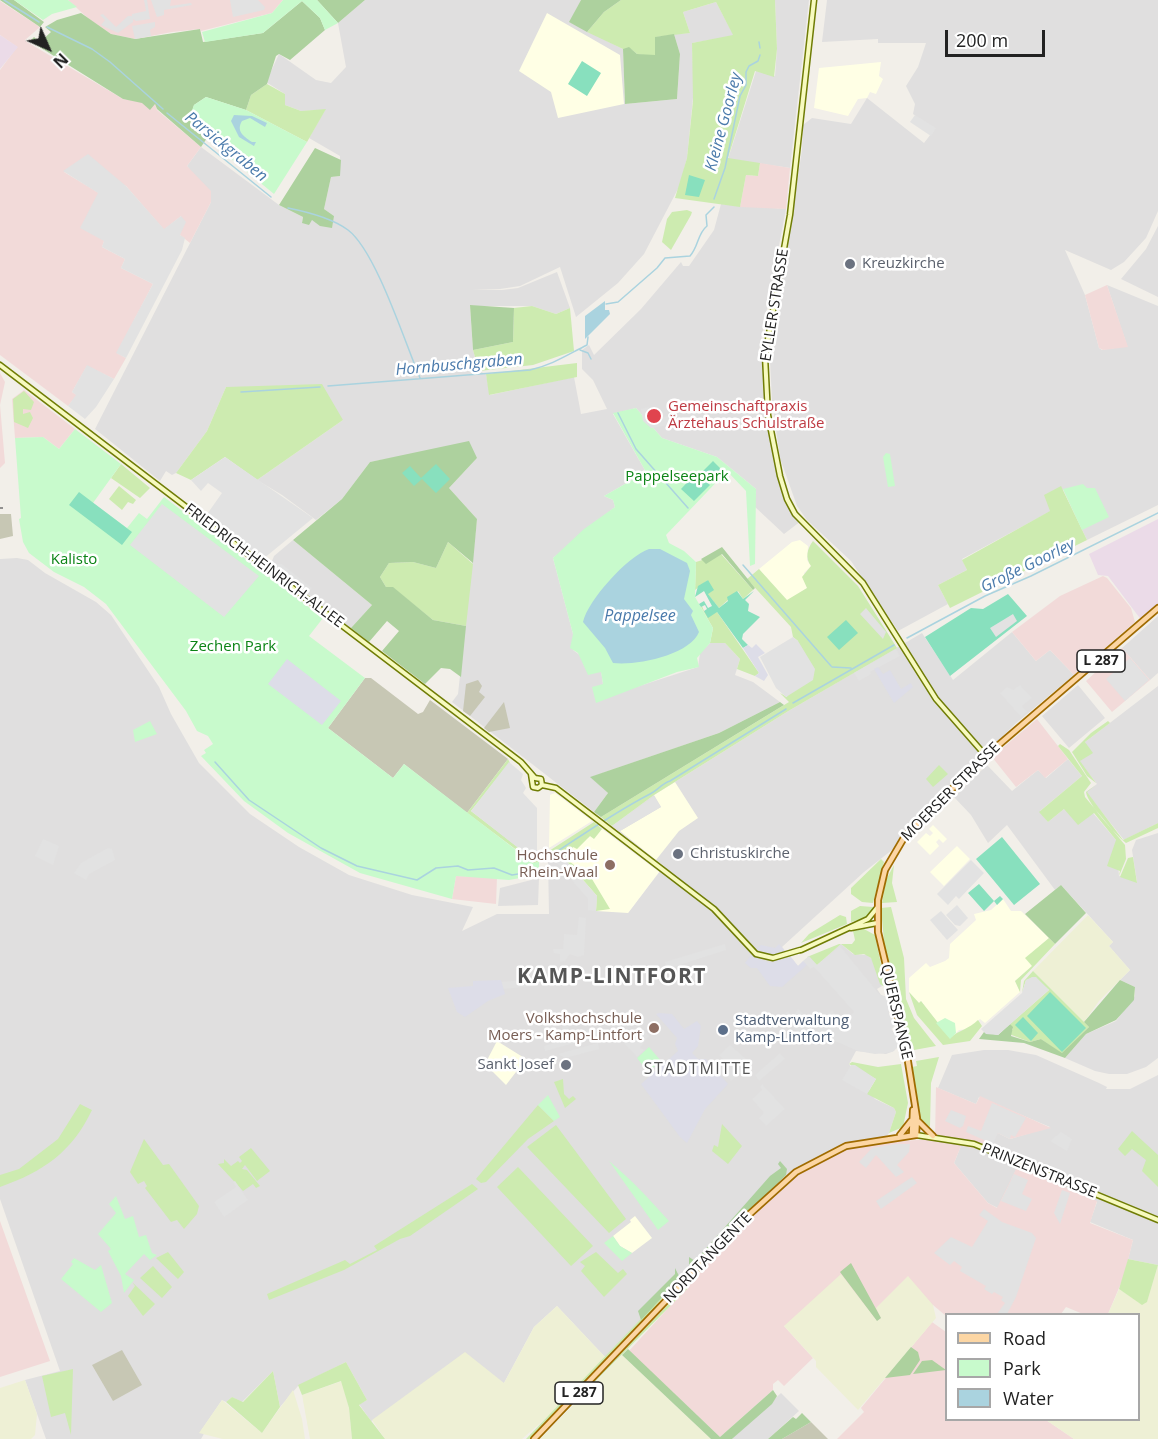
<!DOCTYPE html>
<meta charset="utf-8">
<style>
body{margin:0}
#map{position:relative;width:1158px;height:1439px;overflow:hidden;background:#f2efe9;font-family:"Open Sans",sans-serif}
canvas{display:block}
.legend{position:absolute;left:945px;top:1313px;width:195px;height:108px;box-sizing:border-box;background:#fff;border:2px solid #a7a7a7;margin:0;padding:8px 10px;list-style:none;font-size:18px;color:#222}
.legend li{display:flex;align-items:center;gap:12px;height:30px}
.legend b{width:30px;border:2px solid #a7a7a7}
.north{position:absolute;left:18px;top:18px;width:60px;height:60px;-webkit-text-stroke:4px #fff;paint-order:stroke;rotate:135deg;font-size:16px;font-weight:700;line-height:24px;text-align:center;color:#222}
.north::after{content:'';display:block;margin:auto;width:21px;height:27px;background:#222;clip-path:polygon(50% 0,100% 100%,50% 72%,0 100%)}
.scale{position:absolute;left:945px;top:30px;width:100px;height:27px;box-sizing:border-box;border:3px solid #222;border-top:0;padding-left:8px;font-size:18px;line-height:21px;white-space:nowrap;color:#222;-webkit-text-stroke:4px #fff;paint-order:stroke}
</style>
<div id="map">
<canvas width="1158" height="1439"></canvas>
<ul class="legend">
<li><b style="height:8px;background:#fcd6a4"></b>Road</li>
<li><b style="height:16px;background:#c8facc"></b>Park</li>
<li><b style="height:16px;background:#aad3df"></b>Water</li>
</ul>
<div class="north">N</div>
<div class="scale">200 m</div>
</div>
<script>
const ctx = document.querySelector('canvas').getContext('2d');
ctx.lineJoin = 'round';
function fill(path, color) {
  ctx.fillStyle = color;
  ctx.fill(path, 'evenodd');
}
function stroke(path, color, width, dash) {
  ctx.strokeStyle = color;
  ctx.lineWidth = width;
  ctx.lineCap = dash ? 'butt' : 'round';
  ctx.setLineDash(dash || []);
  ctx.stroke(path);
}
function label(font, color, halo, rows, align = 'center') {
  ctx.font = font + ' "Open Sans",sans-serif';
  ctx.lineWidth = 5;
  ctx.setLineDash([]);
  ctx.textBaseline = 'middle';
  ctx.strokeStyle = halo;
  ctx.fillStyle = color;
  for (const [text, x, y, turn = 0] of rows) {
    ctx.save();
    ctx.translate(x, y);
    ctx.rotate((+turn || 0) * Math.PI / 180);
    ctx.textAlign = isNaN(turn) ? turn : align;
    if (halo) ctx.strokeText(text, 0, 0);
    ctx.fillText(text, 0, 0);
    ctx.restore();
  }
}
const residential = new Path2D(`
 M365,0H581L570,22L623,49L625,104L677,99L680,54L674,34L690,33L683,12L716,2L734,36L692,43L694,88L687,158L680,185L644,254L618,283L576,317L560,267L520,286L500,289H472L502,290L518,288L557,272L570,308L556,314L532,306H470L473,350L479,371L486,374L490,395L574,377L581,414L607,409L593,380L582,369V350L589,345L594,355L641,309L681,262L683,266H689L714,230L721,204L786,209L758,356L764,365L768,415L787,499L801,521L784,534L754,506L756,489L717,457L662,438L636,408L613,414L646,472L604,496L613,500L615,507L553,558L573,634V650L601,671L603,684L621,692L698,667L700,653L710,643L718,641L725,643L740,659L735,675L753,682L780,702L719,733L591,777L608,793L594,812L452,702L458,694L477,519L449,488L477,458L397,457L370,462L342,499L316,520L282,495L257,480L343,420L264,387H226L207,431L176,473L172,475L166,471L160,481L95,429L211,202L187,166L201,147L279,205L303,217L302,222L334,216L324,209L331,177L340,176V156L309,138L325,110L301,111L285,105V94L266,82L279,54L316,80L331,83L346,67L338,23Z
 M775,0H809L790,168L728,159L756,71L775,76L777,49Z
 M827,0H1158V211L1146,238L1124,262L1111,270L1065,250L1085,295L1099,348L1102,350L1127,346L1107,285L1158,306V505L1087,540L1063,489L1051,511L962,559L967,570L938,585L948,604L898,631L851,561L807,520L797,506L780,458L772,400L770,361L774,352V332L802,150L803,125L812,118L851,124L867,98L924,143L934,130L913,114L915,104L906,86L918,67L926,43H878V39L822,42Z
 M1158,226V297L1121,279L1146,249Z
 M293,540L372,605L351,628L270,566L274,556Z
 M17,558L28,560L45,573L96,602L111,615L159,687L171,714L199,763L250,814L299,847L349,875L412,895L473,907L462,931L497,914H549L548,859L555,861L562,856L597,896L628,913L664,866L612,826L654,795L790,710L922,633L953,680L1012,632L1036,661L1050,650L1074,675L1015,724L923,816L892,850L864,872L782,947L798,966L809,956L817,965L841,944L853,954L867,955L873,960L882,986L877,989L881,995L887,997L889,1014L895,1025L891,1029L897,1036L898,1045L894,1051L886,1054L856,1051L849,1064L875,1099L894,1108L896,1112L889,1133L882,1142L774,1192L680,1278L606,1358L557,1306L534,1327L504,1383L371,1421L359,1404L367,1400L346,1362L298,1386L280,1407L273,1371L242,1402L232,1397L226,1402L222,1400L201,1431L205,1432L201,1439H46L25,1380L60,1371L0,1199V559Z
 M1158,616V673L1150,680L1122,648Z
 M1078,685L1105,718L1069,748L1042,716Z
 M1158,686V823L1124,840L1086,792L1097,784L1079,761L1089,754L1085,742Z
 M1068,759L1082,776L1040,811L1048,822L1064,809L1093,813L1116,840L1119,876L1137,882L1132,850L1136,840L1158,833V1058L1146,1067L1127,1074H1109L1095,1071L1065,1058L1086,1034L1116,1021L1135,996V987L1120,980L1130,970L1109,946L1113,942L1061,885L1055,890L1007,825L988,843L971,815L954,797L987,765L1012,791L1038,770L1046,778Z
 M539,878L538,905L498,906L500,888Z
 M984,1050H1008L1036,1055L1099,1083L1107,1087L1106,1089H1130L1158,1075V1265L1128,1259L1133,1240L1090,1222L1097,1202L1017,1168L998,1208L988,1203L954,1163L961,1146L998,1133L1010,1139L1050,1127L979,1097L976,1104L938,1088L952,1055Z
 M781,1393L799,1411L768,1439H732Z`);
const commercial = new Path2D(`
 M68,0H283L272,13L201,31L200,29L172,32L135,39L111,34L90,20Z
 M0,1L40,27L25,40L27,42L123,99L155,104L157,110L201,147L187,166L211,191V202L190,243L180,235L181,216L164,230L126,186L64,172L99,193L104,241L102,247L125,259L121,268L153,284L117,353L126,358L114,379L87,366L72,392L77,395L68,406L0,355V70L17,47L0,35Z
 M760,163L790,168L786,209L740,207L746,175L758,176Z
 M1107,285L1128,347L1103,350L1099,348L1085,295Z
 M0,373L5,382L0,405L5,463L0,468Z
 M24,390L75,429L59,449L43,437L15,438L12,399Z
 M1103,576L1107,578L1131,608L1135,622L1074,675L1050,650L1036,661L1012,632L1060,596Z
 M1122,648L1150,680L1112,712L1086,681Z
 M1037,719L1068,759L1045,778L1038,770L1016,787L992,757Z
 M456,876L497,877L496,904L452,899Z
 M936,1087L976,1104L980,1096L1051,1128L1010,1139L998,1133L987,1151L961,1146L954,1163L988,1203L997,1208L1017,1167L1097,1201L1090,1223L1133,1240L1124,1276L1108,1314H1083L1066,1307L1061,1314L946,1316L933,1305L877,1321L863,1304L784,1326L813,1358L784,1386L778,1380L773,1384V1390L720,1437L629,1351L774,1192L798,1173L825,1157L853,1147L882,1142L935,1139Z
 M0,1221L50,1361L0,1377Z
 M932,1322L946,1332V1420H1046L1074,1439H837L864,1412L861,1408Z`);
const industrial = new Path2D(`
 M0,35L18,47L0,69Z
 M1158,519V606L1142,621L1108,576L1098,575L1089,554Z`);
const education = new Path2D(`
 M547,13L620,55L624,104L558,118L551,92L519,71Z
 M881,62L879,76L883,79L876,94L870,92L867,98L858,99L848,116L814,108L819,68Z
 M800,540L808,546L807,560L811,566L804,573L807,588L787,601L759,569L792,542Z
 M675,782L698,818L679,831L656,860L620,831L661,807L654,795Z
 M555,793L592,821L549,848L550,795Z
 M933,825L947,839L943,843L939,839L936,842L939,846L930,855L917,842L926,833L930,836L933,833L929,829Z
 M602,829L659,872L628,913L596,911L597,896L561,855Z
 M957,846L970,859L944,886L930,872Z
 M1003,899L1011,911H1021L1049,938L1026,958L1032,966L1015,981L1020,992L985,1023L980,1019L968,1029L959,1030L950,1039L921,1001L919,1003L909,992V978L926,963L930,967L945,961L949,958L950,944L976,920L974,914L991,910Z
 M497,1041L526,1059L506,1085L485,1064Z
 M635,1216L652,1238L632,1253L620,1246L613,1236L631,1222L630,1220Z`);
const construction = new Path2D(`
 M0,514H11L13,536L0,539Z
 M365,678H371L418,714L423,712L430,700L508,759L467,813L404,764L393,778L328,728Z
 M478,680L482,686L479,692L485,697L470,716L463,711L466,684Z
 M504,702L510,728L489,732L484,728Z
 M122,1350L142,1385L113,1401L92,1365Z
 M811,1422L828,1439H782Z`);
const farmland = new Path2D(`
 M1088,915L1113,942L1109,946L1130,970L1099,1001L1084,1022L1033,971Z
 M1158,1265V1439H1074L1046,1420H1138V1314H1108L1119,1289L1142,1304L1147,1301Z
 M841,1274L877,1321L881,1318L876,1308L908,1276L933,1305L936,1318L858,1410L816,1367V1361L784,1326Z
 M557,1306L606,1358L562,1404L522,1439H385L372,1420L465,1352L504,1383L534,1327Z
 M622,1355L711,1439H540Z
 M25,1380L37,1414L35,1435L31,1439H0V1388Z
 M342,1381L349,1408L352,1439H310L302,1395Z
 M293,1390L302,1419L305,1439H223L199,1433L222,1400L262,1433Z`);
const grass = new Path2D(`
 M621,0H775L777,49L774,77L755,71L728,158L760,163L758,176L746,175L740,207L675,198L687,158L693,101L692,43L733,35L716,2L683,12L690,33L656,37L655,57L637,54L631,49H623L587,32L604,12Z
 M267,84L285,94V105L301,111L326,109L307,142L246,110L251,95Z
 M687,210L692,212L691,215L671,250L662,242L667,219L672,212Z
 M532,306L556,314L570,308L574,351L533,365L479,371L473,350L513,342L514,308Z
 M577,363V377L489,395L486,374Z
 M322,384L343,420L257,480L225,457L191,480L176,473L207,431L226,387Z
 M24,391L34,402L31,410L23,409V414L30,412L33,418L28,428L14,422L13,399Z
 M121,464L150,488L140,498L111,478Z
 M119,486L136,500L133,504L128,502L122,510L109,499Z
 M1061,486L1087,540L950,608L938,585L967,570L962,560L1050,511L1044,495Z
 M813,541L858,586L897,648L790,710L654,795L612,826L601,817L789,702L780,693L787,697L798,641L793,637L791,627L747,579L759,569L787,600L807,588L802,577L811,566C805,558 807,549 813,541Z
 M448,542L473,564L466,626L433,620L393,588L386,587L380,577L389,563L413,562L436,568Z
 M721,554L753,590L743,599L738,591L719,608L707,593L708,580L695,590L696,562Z
 M702,606L704,611L717,612L759,673L755,676L737,669L740,659L725,643H710L713,628L701,607Z
 M1108,721L1110,723L1085,742L1093,753L1080,761L1096,783L1087,776L1072,752L1091,733Z
 M1060,744L1069,750L1091,783L1084,792L1085,797L1125,845L1126,859L1119,876L1120,871L1107,866L1116,840L1094,813L1078,825L1064,809L1048,822L1039,812L1082,776L1058,746Z
 M508,759L510,763L471,811L531,857L539,855V862L534,863L467,813Z
 M939,765L948,774L933,787L926,779Z
 M1096,785L1087,792L1123,840L1158,823V828L1126,843C1115,834 1087,803 1086,792Z
 M594,822L602,829L594,839L590,836L577,849L573,847L565,858L592,879L610,909L596,911L597,896L562,856L555,861L548,859L549,851Z
 M1133,857L1137,883L1120,877L1128,858Z
 M881,859L884,862L873,903L862,902L851,894V888Z
 M894,865L892,883L897,902L882,903L886,880Z
 M860,906L873,907C872,919 861,919 851,922V911Z
 M891,907L904,958L906,999L914,1018L936,1046L914,1050L913,1045L908,1046L885,952L881,908Z
 M840,915L846,917L847,924L801,943L809,934Z
 M864,929L875,935L885,984L883,986L880,984L871,958L864,954L855,955L841,944L817,965L807,957L839,944H852L855,940L853,931Z
 M1049,938L1055,944L1021,980L1020,992L1015,981L1032,966L1025,958Z
 M1033,971L1089,1027L1062,1054L1041,1039L1030,1042L1009,1034L1013,1029L1010,1024L1049,990L1035,978L1026,980L1022,993L1024,981Z
 M909,992L919,1003L921,1001L950,1038C959,1030 969,1029 978,1020L982,1026L970,1041L943,1045L917,1015Z
 M939,1057L931,1083L930,1127L919,1120L912,1067L917,1066L916,1061Z
 M852,1062L878,1067L901,1064L908,1103L903,1127L889,1133L896,1112L894,1108L867,1094L876,1079L849,1064Z
 M563,1079L564,1094L569,1099L573,1096L576,1099L565,1108L554,1082Z
 M80,1104L92,1110C72,1152 43,1172 0,1187V1175L19,1169L58,1139Z
 M538,1105L554,1121L528,1139L486,1182L481,1183L476,1179Z
 M722,1124L742,1146L728,1164L712,1151L714,1145L718,1147Z
 M556,1125L626,1219L609,1233L527,1147Z
 M1132,1131L1158,1155V1187L1142,1171L1146,1160L1132,1149L1125,1156L1118,1149Z
 M144,1139L163,1165L169,1164L199,1206L197,1214L184,1229L177,1220L171,1222L145,1188L147,1186L144,1181L138,1184L130,1172Z
 M251,1148L270,1171L257,1181L245,1165L242,1169L247,1170L260,1186L256,1188L253,1184L243,1191L218,1164L224,1163V1159L231,1166L238,1161L240,1163L242,1161L239,1157Z
 M518,1167L593,1246L571,1266L497,1187Z
 M472,1184L478,1189L410,1236L400,1239L344,1270L269,1300L267,1294L345,1260L350,1264L377,1250L374,1246Z
 M168,1252L184,1272L178,1279L156,1258Z
 M596,1252L618,1273L623,1269L627,1274L604,1297L581,1271L585,1266L580,1262Z
 M1128,1259L1158,1265L1147,1302L1142,1305L1119,1289Z
 M153,1266L172,1287L162,1298L140,1278Z
 M680,1278L632,1333L529,1439H526Z
 M132,1282L155,1304L143,1316L128,1296L135,1286Z
 M684,1288H688L538,1439Z
 M346,1362L367,1400L359,1405L385,1439H352L349,1408L341,1381L302,1395L298,1385Z
 M73,1369L71,1435L65,1413L51,1417L42,1376Z
 M273,1371L280,1407L262,1433L226,1402L232,1397L243,1402Z`);
const forest = new Path2D(`
 M0,0H14L44,22L40,27Z
 M317,0H365L338,23Z
 M581,0H621L604,12L587,32L569,22Z
 M302,1L320,18L325,30L290,60L279,54L276,56L267,84L251,95L246,110L206,97L194,105C189,120 196,129 207,138L201,147L157,109L155,104L150,110L142,103L123,99L30,41L34,37L40,42L51,32L45,27L57,20L81,13L111,34L135,39L200,29L203,42L263,33Z
 M674,34L680,54L677,99L625,104L623,49L629,47L637,54L655,55V37Z
 M315,148L341,160L340,176L331,177L324,209L334,216L332,228L320,226L312,220L309,225L302,223L303,217L279,205Z
 M470,305L514,308L513,342L473,350Z
 M469,441L477,458L449,488L477,519L473,563L448,542L436,568L413,562L389,563L380,577L386,587H393L433,620L466,626L461,677L450,669L441,668L425,684L382,651L399,631L387,621L369,642L351,628L372,605L293,540L342,499L370,462Z
 M722,547L755,588L753,590L722,554L706,564L701,559Z
 M780,702L784,705L601,817L594,812L608,793L590,777L719,733Z
 M1061,885L1086,913L1055,944L1025,914Z
 M1120,980L1135,987L1134,1000L1116,1020L1086,1034L1065,1058L1024,1043L979,1039L984,1032L998,1035L1010,1024L1013,1027L1011,1036L1030,1042L1041,1039L1062,1053L1089,1027L1084,1022Z
 M780,1161L787,1169L786,1175L703,1257L689,1265V1257L695,1261L770,1176L781,1168L778,1164Z
 M851,1263L881,1318L877,1321L840,1272Z
 M675,1268L680,1278L641,1320L638,1311L675,1274Z
 M911,1347L918,1352L920,1360L910,1375L885,1378Z
 M628,1349L720,1437L773,1390L777,1396L772,1404L732,1439H711L622,1355Z
 M932,1360L946,1370L913,1374L922,1361Z
 M802,1413L811,1422L782,1439H768L793,1417L796,1419Z`);
const park = new Path2D(`
 M14,0H68L77,7L52,14L43,20Z
 M283,0H317L338,23L325,30L320,18L302,1L263,33L205,42L202,32L272,13Z
 M206,97L246,110L307,142L274,194L196,130L192,110L194,105Z
 M636,408L662,438L717,457L756,489L755,564L750,566L746,491L727,471L666,535L669,543L684,551L696,562L695,597L713,628L710,643L697,658L699,667L677,672L596,703L592,687L603,684L601,672L588,675L578,653L570,648L573,634L553,558L584,529L615,507L613,500L604,496L646,472L613,413Z
 M75,429L121,464L93,503L127,528L139,513L147,519L164,497L323,618L309,636L365,678L328,728L393,778L404,764L533,863L539,862V876L526,872L520,878L509,880L456,876L452,899L360,873L288,833L244,801L201,756L206,753L204,750L213,744L208,736L197,731L186,711L106,604L84,587L54,572L29,553L23,542L19,519L21,518L15,438L43,437L59,449Z
 M886,453L890,454L895,486L888,487L883,457Z
 M1083,484L1087,488H1095L1109,517L1082,530L1063,489Z
 M150,721L157,734L135,742L133,730Z
 M945,1018L955,1023L956,1033L950,1039L936,1023Z
 M649,1047L661,1061L648,1072L637,1058Z
 M548,1095L560,1117L554,1121L538,1105Z
 M609,1161C632,1180 650,1200 669,1221L658,1230Z
 M116,1196L125,1219L133,1216L139,1237L146,1235L152,1253L157,1255L150,1260L144,1254L125,1274L134,1280L124,1293L121,1276L108,1251L111,1249L98,1234L116,1213L109,1204Z
 M613,1236L620,1246L632,1253L622,1261L604,1243Z
 M74,1258L95,1270L101,1265L112,1303L101,1312L61,1279L73,1264L71,1262Z`);
const pitch = new Path2D(`
 M582,61L601,73L587,96L568,84Z
 M689,175L705,180L699,197L685,195Z
 M713,461L723,471L712,483L701,473Z
 M436,464L450,479L436,493L422,479L414,486L402,473L410,466L421,478Z
 M696,473L710,485L694,501L681,489Z
 M79,492L132,532L122,545L69,505Z
 M708,580L714,590L708,594L719,608L728,601L727,597L737,591L743,599L754,591L745,600L749,604L748,611L760,617L743,634L742,639L748,645L743,648L717,612L708,618L704,611L707,609L705,605L701,607L699,604L704,601L708,608L712,606L704,591L695,597L698,586Z
 M1008,594L1027,616L950,676L925,637L971,608L983,609Z
 M846,620L858,633L839,650L827,637Z
 M1002,837L1040,884L1014,905L976,859Z
 M979,884L994,901L1000,896L1003,899L997,905L994,901L984,911L968,893Z
 M1050,992L1086,1028L1062,1052L1027,1016Z
 M1023,1017L1038,1033L1031,1041L1015,1025Z`);
const parking = new Path2D(`
 M144,0H147L150,19L136,21L133,19V22L118,33L101,25L105,20L100,15L103,14L116,27L128,16H132V14L146,11Z
 M151,0H171L170,6L191,3L192,5L164,10V15L157,17Z
 M230,0H258L265,7L264,10L233,17Z
 M155,22V27L150,30L151,36L135,39L132,26Z
 M915,115L936,128L931,136L910,122Z
 M88,154L126,186L164,229L181,216L186,222L180,235L185,238L182,250L126,358L116,353L153,284L121,268L125,259L102,247L104,241L80,228L98,193L63,171Z
 M87,365L114,379L96,407L85,419L68,406L76,395L72,392Z
 M649,407L651,419L669,416V425L651,428L643,421L641,409Z
 M225,457L313,518L263,559L205,517L222,493L208,483L201,491L191,480Z
 M162,504L259,576L224,617L130,545Z
 M276,564H282L312,588L308,593L278,570Z
 M866,608L886,632L883,639L860,614Z
 M1013,614L1017,621L996,637L990,628Z
 M793,637L798,641L815,669L813,680L786,697L776,688L760,657Z
 M896,649L900,656L870,672L871,674L859,681L854,673Z
 M1130,658L1149,680L1125,701L1106,679Z
 M1020,685L1032,698L1022,706L1027,712L1021,717L1000,693L1007,687L1013,690Z
 M509,762L523,774L521,780L526,788L523,793L537,808V855L531,858L471,811Z
 M654,796L661,807L620,831L612,826Z
 M43,839L59,846L53,865L35,856Z
 M108,848L112,849L115,860L89,874L86,880L74,873L81,863Z
 M562,856L597,896L596,911L588,910V899L555,861Z
 M971,860L984,873L959,899L956,896L948,905L937,894Z
 M957,905L968,918L960,926L955,925L946,915Z
 M941,911L958,930L947,940L930,920Z
 M579,917L586,918L584,955L578,957L570,954L565,961L560,962V954L554,953L553,949H563L564,934L577,935Z
 M725,944L726,950L667,969L665,962Z
 M840,946L880,995L887,997L889,1014L895,1025L891,1029L898,1039L897,1048L892,1052L875,1054L858,1051L819,1034L816,1025L832,1010L843,1022L854,1012L814,967L810,969L803,961L809,956L817,965Z
 M1032,977H1036L1049,990L998,1035L986,1034L981,1029L1022,993L1026,980Z
 M534,979L535,986L502,989L501,982Z
 M798,1009L814,1023L805,1031L798,1033L783,1015L788,1011L793,1017Z
 M578,1019L568,1025L569,1034L595,1028L596,1037L545,1051L544,1046L562,1041V1028L568,1020Z
 M640,1026L649,1036L640,1048L645,1050L637,1057L622,1041Z
 M598,1043L599,1049L565,1058L558,1054Z
 M730,1045L752,1064L731,1081L722,1071L729,1065L719,1055Z
 M780,1053L785,1059L759,1081L755,1075Z
 M851,1065H855L876,1079L867,1094L842,1080Z
 M762,1084L785,1109L766,1126L759,1118L764,1113L752,1099L762,1090L760,1087Z
 M992,1103L1026,1118L1015,1137L1011,1135L1010,1139L998,1133L993,1144L966,1132L968,1126L981,1131Z
 M951,1110L966,1116L963,1126L960,1128L945,1121Z
 M1061,1132L1072,1139L1067,1151L1050,1141Z
 M895,1144H910L909,1152L897,1165L904,1172L896,1177L876,1155L866,1168L859,1162L872,1148Z
 M1014,1174L1028,1180L1022,1194L1032,1199L1026,1211L1001,1201Z
 M912,1177L917,1183L881,1209L876,1201Z
 M235,1181L248,1200L224,1217L214,1202L236,1187L233,1182Z
 M1062,1190L1070,1193L1060,1224L1054,1213Z
 M984,1209L1002,1222L1032,1233L1036,1238L1016,1297L1007,1314H997L1005,1303L1001,1300L1003,1297L994,1292L992,1294L984,1289L986,1286L960,1271L962,1267L954,1261L950,1265L934,1253L951,1237L972,1247L988,1221L979,1215Z`);
const plaza = new Path2D(`
 M756,644L765,653L758,657L768,675L764,681L755,676L759,673L743,648L748,645L752,648Z
 M287,659L341,701L322,725L268,684Z
 M878,667L883,674L890,670L901,689L911,683L913,687L894,703L874,669Z
 M779,944L787,953L765,956L754,951L761,945L775,948Z
 M751,955L769,963L791,957L798,966L803,961L807,965L782,987L770,986L757,968H751L745,963Z
 M501,980L505,994L488,1001L465,1017L457,1012L448,988L473,986V981Z
 M659,1013L672,1014L684,1029L697,1021L701,1026L698,1046L692,1053L698,1059H706L728,1084L705,1109L687,1143L680,1137L641,1084L678,1051L675,1044L677,1038L656,1014Z`);
const water = new Path2D(`
 M234,115L252,116L267,123L265,127L250,118L242,121C236,131 243,136 252,142H256L254,146L239,137L231,121Z
 M605,301V310H609L610,314L585,339V316Z
 M649,549H660L687,563L690,571L684,599L693,611L691,615L699,632C690,655 636,666 613,663L605,648L583,622C588,600 628,556 649,549Z`);
const stream = new Path2D(`
 M4,0L39,22
 M47,27L92,49L110,62L163,109
 M759,42L760,48
 M167,113L271,197
 M714,199L725,168L740,96L746,85V72L749,66L758,61L760,55
 M288,208C308,212 332,218 348,230C376,251 405,343 420,378
 M606,304L618,302L657,268L665,258L690,256C699,246 697,234 707,226L706,215L714,207
 M580,350L588,353L591,359
 M328,386L530,370C552,365 567,355 587,345L588,337
 M241,392L320,387
 M618,413L636,449L688,508
 M743,565L831,666
 M907,638L985,596L1031,576L1158,513
 M832,667L851,668
 M793,703L894,645
 M215,762L249,800L321,848L357,866L417,880L436,868L458,866L468,870L494,868L512,875L524,873
 M549,857C582,835 615,812 650,794C658,790 661,784 670,781L786,709`);
const secondary = new Path2D(`
 M814,0L790,215L765,356L768,415L780,476L787,499L795,514L863,583L936,699L986,756
 M0,365L521,762L535,778L541,779L542,785
 M531,774L533,787L538,788L542,785
 M542,785L556,788L714,909L756,954L773,958L800,950
 M851,928L877,923
 M801,950L868,919L877,908
 M916,1135L974,1144L1158,1220`);
const primary = new Path2D(`
 M918,1121L933,1136
 M900,1135L911,1121
 M912,1135L913,1110
 M534,1439L743,1220L796,1172L846,1146L916,1135L917,1118L906,1049L878,932V900L885,870L905,836L980,761L1158,608`);
const rail = new Path2D(`
 M0,508H3`);
const markers = [
 [850,264,6,"#6b7280"],
 [654,416,8,"#e0444e"],
 [678,854,6,"#6b7280"],
 [610,865,6,"#8d6e63"],
 [654,1028,6,"#8d6e63"],
 [723,1030,6,"#5c6f8a"],
 [566,1065,6,"#6b7280"]
];
const shields = [
 [1101,661,48],
 [579,1393,48]
];
const shieldNames = [
 ["L 287",1101,661],
 ["L 287",579,1393]
];
const worshipNames = [
 ["Kreuzkirche",862,264],
 ["Christuskirche",690,854],
 ["Sankt Josef",554,1065,"right"]
];
const streetNames = [
 ["EYLLER STRASSE",775,305,-81],
 ["FRIEDRICH-HEINRICH-ALLEE",264,566,37],
 ["MOERSER STRASSE",951,792,-45],
 ["QUERSPANGE",896,1012,77],
 ["PRINZENSTRASSE",1039,1171,22],
 ["NORDTANGENTE",708,1258,-46]
];
const healthNames = [
 ["Gemeinschaftpraxis",668,407],
 ["Ärztehaus Schulstraße",668,424]
];
const parkNames = [
 ["Pappelseepark",677,477],
 ["Kalisto",74,560],
 ["Zechen Park",233,647]
];
const educationNames = [
 ["Hochschule",598,856],
 ["Rhein-Waal",598,873],
 ["Volkshochschule",642,1019],
 ["Moers - Kamp-Lintfort",642,1036]
];
const serviceNames = [
 ["Stadtverwaltung",735,1021],
 ["Kamp-Lintfort",735,1038]
];
const waterNames = [
 ["Kleine Goorley",724,122,-75],
 ["Parsickgraben",226,147,39],
 ["Hornbuschgraben",459,365,-5],
 ["Große Goorley",1028,566,-26],
 ["Pappelsee",640,616]
];
const neighbourhoodNames = [
 ["STADTMITTE",698,1069]
];
const districtNames = [
 ["KAMP-LINTFORT",612,977]
];
fill(residential, '#e0dfdf');
fill(commercial, '#f2dad9');
fill(industrial, '#ebdbe8');
fill(education, '#ffffe5');
fill(construction, '#c7c7b4');
fill(farmland, '#eef0d5');
fill(grass, '#cdebb0');
fill(forest, '#add19e');
fill(park, '#c8facc');
fill(pitch, '#88e0be');
fill(parking, '#e2e2e2');
fill(plaza, '#dddde8');
fill(water, '#aad3df');
stroke(stream, '#aad3df', 1.5);
stroke(secondary, '#707d05', 7);
stroke(primary, '#a06b00', 8);
stroke(secondary, '#f7fabf', 4);
stroke(primary, '#fcd6a4', 4.5);
stroke(rail, '#707070', 1.5, [12, 12]);
for (const [x, y, r, color] of markers) {
  const dot = new Path2D();
  dot.arc(x, y, r, 0, 2 * Math.PI);
  ctx.fillStyle = color;
  ctx.fill(dot);
  stroke(dot, '#fff', 2);
}
for (const [x, y, w] of shields) {
  const box = new Path2D();
  box.roundRect(x - w / 2, y - 11, w, 22, 4.5);
  ctx.fillStyle = '#fff';
  ctx.fill(box);
  stroke(box, '#222', 1.5);
}
label('bold 14px', '#222', null, shieldNames);
label('15px', '#5b616d', '#fff', worshipNames, 'left');
label('15px', '#222', '#fff', streetNames);
label('15px', '#be3a42', '#fff', healthNames, 'left');
label('15px', '#0c8416', '#fff', parkNames);
label('15px', '#785e54', '#fff', educationNames, 'right');
label('15px', '#4e5e75', '#fff', serviceNames, 'left');
label('italic 16px', '#4a7aab', '#fff', waterNames);
ctx.letterSpacing = '1.5px';
label('16px', '#555', '#fff', neighbourhoodNames);
ctx.letterSpacing = '0px';
ctx.letterSpacing = '1.5px';
label('bold 21px', '#555', '#fff', districtNames);
ctx.letterSpacing = '0px';
</script>
